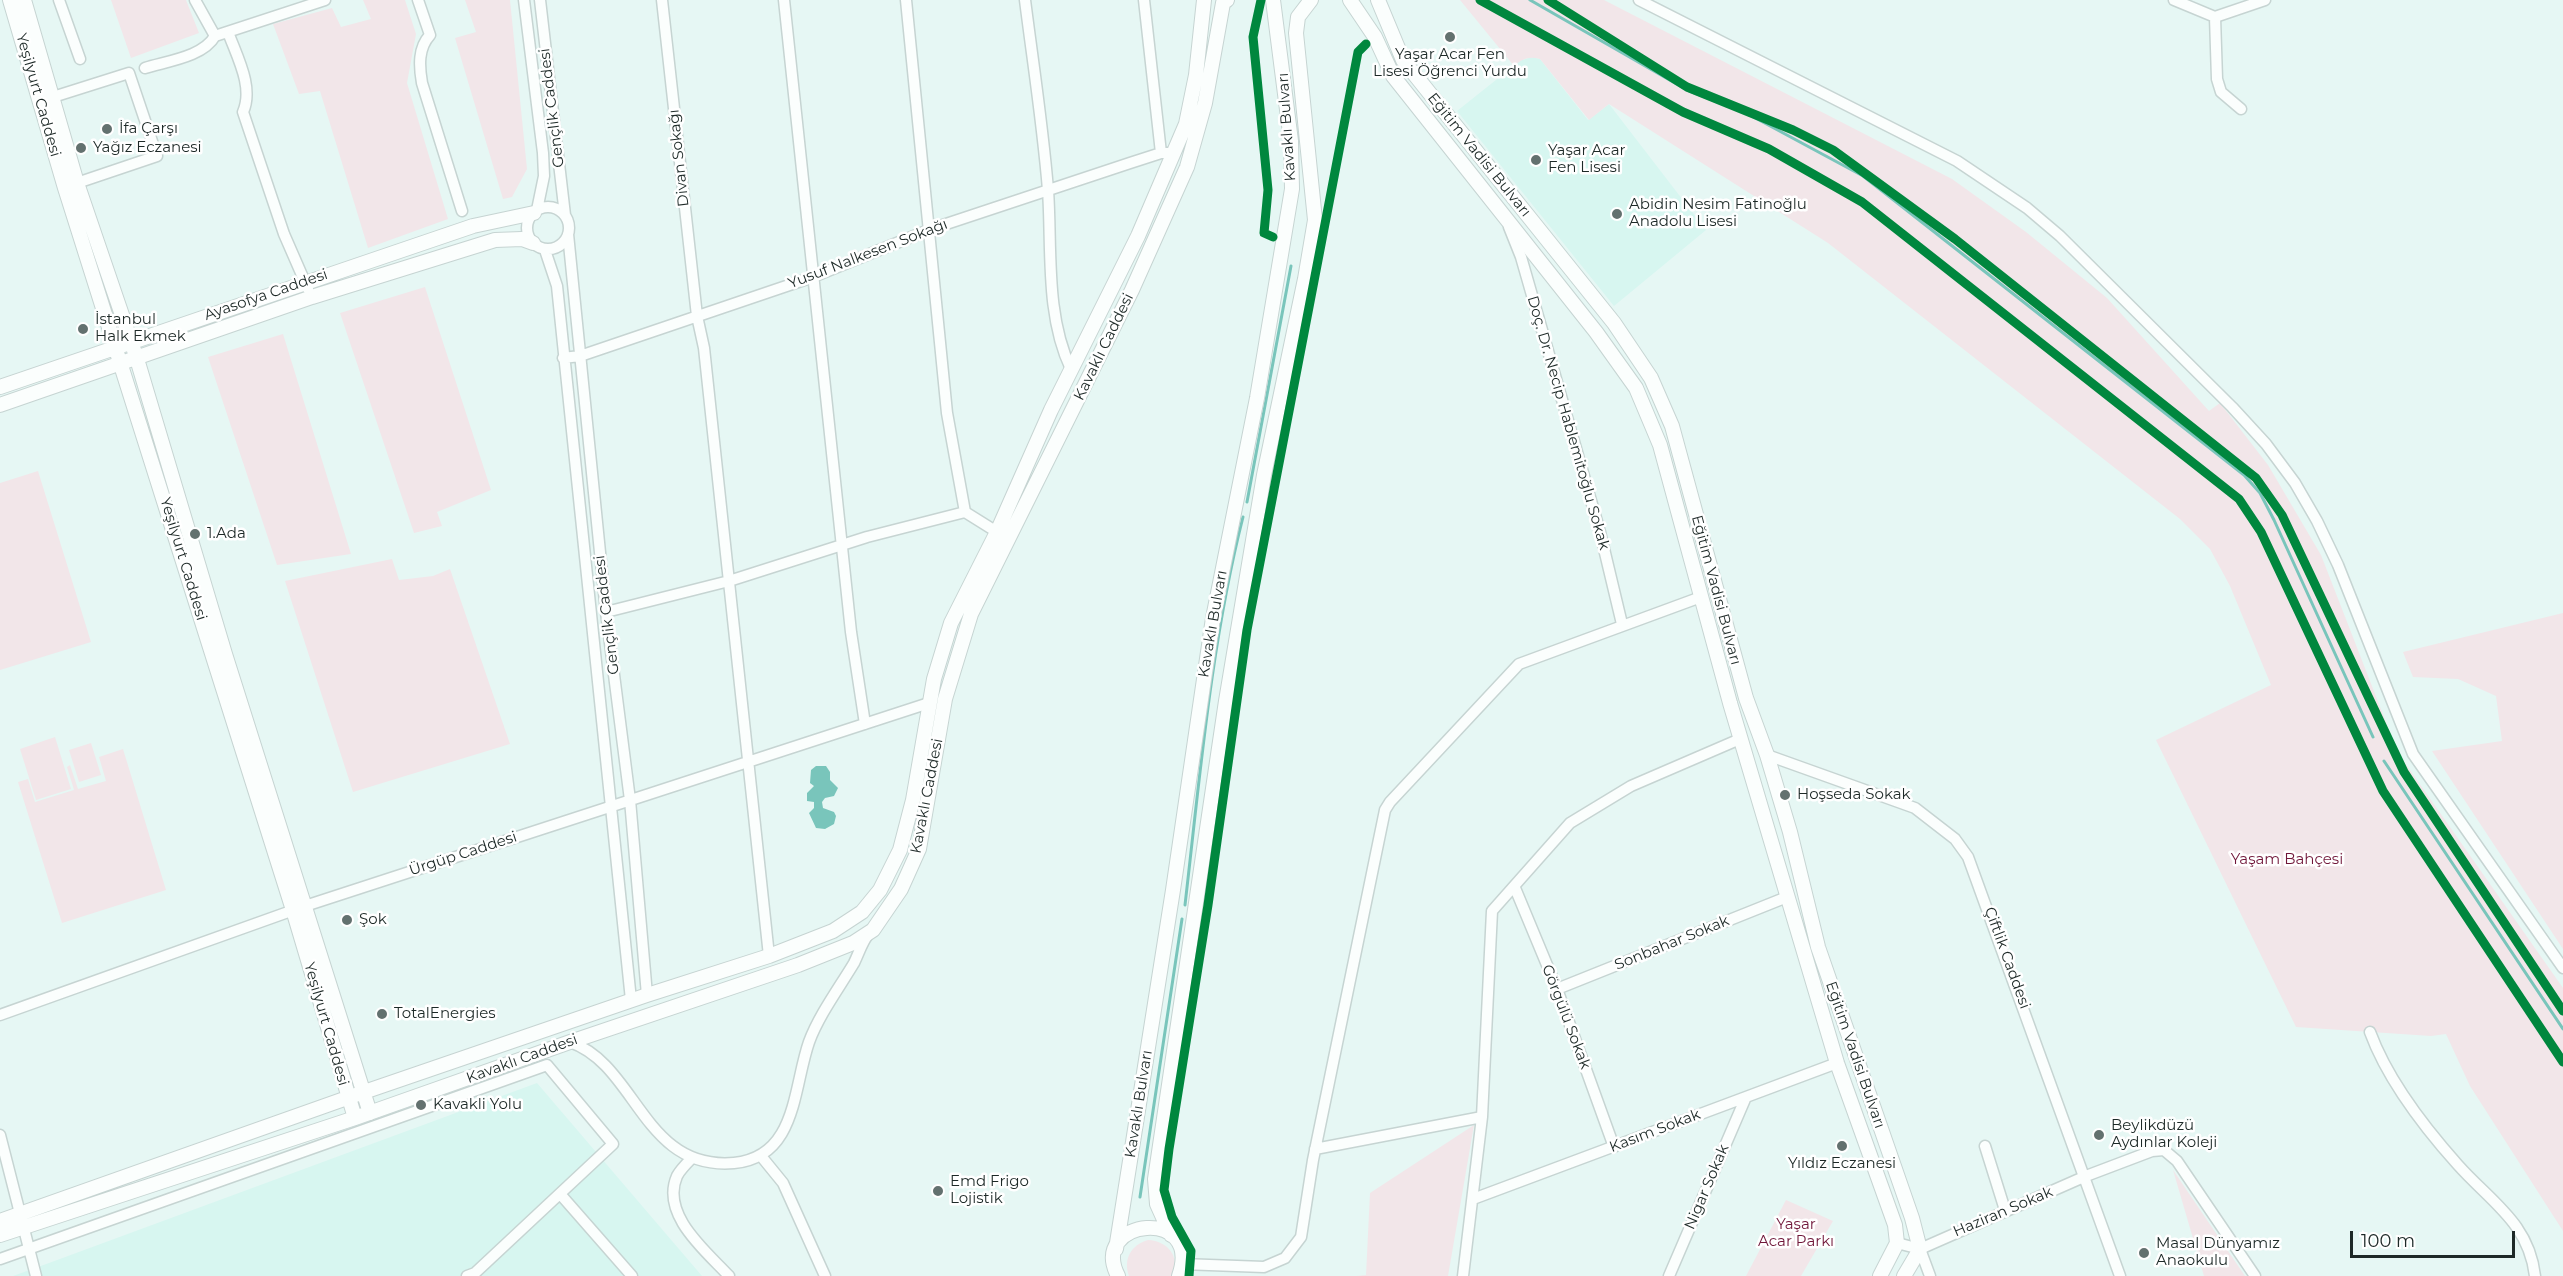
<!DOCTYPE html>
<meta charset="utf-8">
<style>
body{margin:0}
#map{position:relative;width:2563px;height:1276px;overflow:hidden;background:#e6f7f4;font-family:Montserrat,sans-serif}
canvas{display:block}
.scale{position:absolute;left:2350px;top:1231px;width:165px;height:27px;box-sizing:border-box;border:3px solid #1d2927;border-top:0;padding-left:8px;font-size:18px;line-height:21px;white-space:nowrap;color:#1d2927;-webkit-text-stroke:4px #fff;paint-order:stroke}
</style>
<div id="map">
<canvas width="2563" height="1276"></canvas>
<div class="scale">100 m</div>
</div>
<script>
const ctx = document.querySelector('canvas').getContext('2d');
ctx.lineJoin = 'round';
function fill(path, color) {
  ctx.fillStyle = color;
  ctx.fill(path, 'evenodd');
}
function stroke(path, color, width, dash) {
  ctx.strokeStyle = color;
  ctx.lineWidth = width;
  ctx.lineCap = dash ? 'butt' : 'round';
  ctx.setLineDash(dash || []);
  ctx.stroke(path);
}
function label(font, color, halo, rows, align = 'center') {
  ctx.font = font + ' Montserrat,sans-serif';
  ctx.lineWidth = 5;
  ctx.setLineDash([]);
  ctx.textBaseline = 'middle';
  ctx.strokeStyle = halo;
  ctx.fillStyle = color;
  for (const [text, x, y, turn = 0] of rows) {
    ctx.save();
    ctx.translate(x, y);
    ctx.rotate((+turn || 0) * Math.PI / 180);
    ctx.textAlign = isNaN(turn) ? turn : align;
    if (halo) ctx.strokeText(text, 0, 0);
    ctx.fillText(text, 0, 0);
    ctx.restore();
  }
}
const built = new Path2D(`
 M1533,57L1540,59L1588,120L1609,104L1706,230L1614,306L1457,111L1521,60Z
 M537,1083L702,1276H13L49,1263Z`);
const green = new Path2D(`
 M111,0H186L199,33L131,58Z
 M363,0H405L416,34L407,83L448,219L368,248L320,91L299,94L273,24L332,8L341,27L371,19Z
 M465,0H510L527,169L512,197L503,199L455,38L476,32Z
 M1460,0H1604L1952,179L2026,232L2107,298L2209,411L2220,403L2268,465L2321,555L2398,753L2563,988V1231L2470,1086L2446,1034L2431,1036L2296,1027L2156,740L2271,685L2230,586L2210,549L2180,519L1828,243L1609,104L1589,120L1540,59C1529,56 1522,59 1514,66Z
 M425,287L491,490L437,512L442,526L414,533L340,313Z
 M283,334L351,554L277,565L208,357Z
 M38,471L91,642L0,670V483Z
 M392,559L399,580L433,576L450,569L510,744L353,792L285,581Z
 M2563,613V949L2432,751L2502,741L2496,696L2458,679L2413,677L2403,652Z
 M55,737L71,789L36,800L20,749Z
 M91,743L101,775L79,782L69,750Z
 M123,749L166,890L62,923L18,782L28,779L35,802L74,790L67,767L70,765L78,789L106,781L99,757Z
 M1474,1125L1448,1276H1356L1366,1275L1370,1193Z
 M2173,1170L2245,1276H2204Z
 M1786,1200L1833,1221L1801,1276H1746Z
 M1148,1240C1168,1241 1181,1257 1172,1276H1129C1123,1259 1131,1245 1148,1240Z`);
const water = new Path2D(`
 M816,766H826L830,772V780L838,788L834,796L825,798L822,802L823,808L834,812L836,816L834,824L825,829L816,828L809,813L814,808V802L807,801V793L814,786L810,783L811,770Z`);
const stream = new Path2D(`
 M1530,0L1687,90L1746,113L1863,176L2244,475L2260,493L2274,520L2373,737
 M1247,502L1291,266
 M2384,761L2563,1029
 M1185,905C1200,776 1211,643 1243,517
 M1140,1197L1182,919`);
const minor = new Path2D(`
 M59,0L80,59
 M195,0L215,36
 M418,0L430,35C418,48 419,66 422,83L462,211
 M524,0L543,153L544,176L537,210
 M540,0L565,215
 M662,0L697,316L704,348L769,956
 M784,0L851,632L865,724
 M906,0L947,413L965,512
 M1025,0C1033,63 1043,127 1048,190C1052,248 1045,315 1071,369
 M1144,0L1161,153
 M1639,0L1957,161L2027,208L2060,236L2232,407L2266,444L2295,483L2317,521L2338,565L2413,754L2563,968
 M2174,0L2215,17L2265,0
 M2215,17L2217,79L2221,92L2241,109
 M228,32C237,57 254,87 243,112L284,234L308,289
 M145,68C167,61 203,57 215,36L325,0
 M53,97L129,73L157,156L71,185
 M527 228a21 21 0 1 1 42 0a21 21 0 1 1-42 0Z
 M1509,227L1521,257L1600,532L1622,624
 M568,234L606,612L630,800L647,995
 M545,250L557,286L631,1000
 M563,358L580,356L813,277L931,229L1130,163L1161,153H1174
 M606,612L729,581L867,537L965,512L997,532
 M1767,755L1915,808L1955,839L1968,857L2120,1276
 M1515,888L1557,989L1614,1147
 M1557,989L1787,897
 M0,1015L305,906L929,703
 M2370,1032C2388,1081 2424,1127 2458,1165C2491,1202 2529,1223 2535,1276
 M570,1042C637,1065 643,1171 734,1163C797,1157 793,1088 809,1042C819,1015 839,988 854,963C859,953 862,942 868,935
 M0,1135L36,1276
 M1985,1146L2005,1210
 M1315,1149L1482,1117
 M761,1156L783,1183L825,1276
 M692,1158C687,1163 680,1170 677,1176C660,1215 707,1252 729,1276
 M561,1195L632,1276
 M1473,1199L1837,1063
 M1897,1243L1920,1249
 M1920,1249L2086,1176L2152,1151L2164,1150L2177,1161L2255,1276
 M1920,1249L1930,1276
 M0,1259L547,1065L613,1144L475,1273L467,1276
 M1182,1264L1264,1267L1285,1258L1301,1237L1313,1160L1385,810L1390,802L1519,664L1701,597
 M1463,1276L1482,1117L1492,911L1570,823L1631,786L1740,739
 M1669,1276L1746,1097`);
const major = new Path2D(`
 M10,0L65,188L293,910L355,1118
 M24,0L77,183L137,359L225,654L370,1113
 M1350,0L1375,37L1393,76L1596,332L1636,388L1660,445L1730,703L1837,1063L1895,1225L1897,1243L1880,1276
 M1378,0L1403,60L1614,323L1651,378L1672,426L1746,698L1767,755L1790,832L1818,947L1912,1218L1920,1249L1904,1276
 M0,387L473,226L534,213
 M0,405L312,297L495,240L522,239L533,243
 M0,1221L364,1092L647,995L769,956L833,931L862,912L880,890L900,850L913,800L934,679L951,623L997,532L1051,410L1138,236L1186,124L1196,75L1204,0
 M0,1235L355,1118L570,1042L798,965L853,943L873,930L901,889L919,849L945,699L971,614L1132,290L1187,167L1205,103L1223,3L1227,0
 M1171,1235L1157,1204L1155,1179L1226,701L1264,475L1305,279L1315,220L1296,33L1298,17L1311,0
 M1116,1249L1173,890L1213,618L1257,398L1292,189L1291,141L1273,0
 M1118,1276C1088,1218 1204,1206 1179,1276`);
const cycleway = new Path2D(`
 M1261,0L1253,37L1268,190L1264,233L1273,237
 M1480,0L1683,112L1769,149L1862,202L2239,499L2261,532L2383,791L2563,1062
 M1548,0L1687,87L1793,130L1833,150L1955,239L2256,478L2282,515L2404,772L2563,1011
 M1189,1276L1191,1251L1172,1217L1164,1190L1169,1149L1208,905L1247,630L1358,52L1366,44`);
const markers = [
 [1450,37,6,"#63716f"],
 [107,129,6,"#63716f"],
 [81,148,6,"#63716f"],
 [1536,160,6,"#63716f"],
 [1617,214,6,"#63716f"],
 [83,329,6,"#63716f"],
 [195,534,6,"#63716f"],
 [1785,795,6,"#63716f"],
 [347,920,6,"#63716f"],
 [382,1014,6,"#63716f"],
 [421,1105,6,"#63716f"],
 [2099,1135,6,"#63716f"],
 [1842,1146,6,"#63716f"],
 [938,1191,6,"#63716f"],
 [2144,1253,6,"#63716f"]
];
const poiNames = [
 ["Yaşar Acar Fen",1450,55,"center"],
 ["Lisesi Öğrenci Yurdu",1450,72,"center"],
 ["İfa Çarşı",119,129],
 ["Yağız Eczanesi",93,148],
 ["Yaşar Acar",1548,151],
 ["Fen Lisesi",1548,168],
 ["Abidin Nesim Fatinoğlu",1629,205],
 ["Anadolu Lisesi",1629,222],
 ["İstanbul",95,320],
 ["Halk Ekmek",95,337],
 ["1.Ada",207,534],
 ["Hoşseda Sokak",1797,795],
 ["Şok",359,920],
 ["TotalEnergies",394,1014],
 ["Kavakli Yolu",433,1105],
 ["Beylikdüzü",2111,1126],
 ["Aydınlar Koleji",2111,1143],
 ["Yıldız Eczanesi",1842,1164,"center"],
 ["Emd Frigo",950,1182],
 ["Lojistik",950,1199],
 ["Masal Dünyamız",2156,1244],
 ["Anaokulu",2156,1261]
];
const streetNames = [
 ["Yeşilyurt Caddesi",38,95,74],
 ["Gençlik Caddesi",552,108,-97],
 ["Kavaklı Bulvarı",1287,127,-94],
 ["Eğitim Vadisi Bulvarı",1479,155,51],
 ["Divan Sokağı",679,158,-96],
 ["Yusuf Nalkesen Sokağı",868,254,-21],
 ["Ayasofya Caddesi",266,295,-19],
 ["Kavaklı Caddesi",1104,347,-64],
 ["Doç. Dr. Necip Hablemitoğlu Sokak",1568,423,74],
 ["Yeşilyurt Caddesi",183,559,73],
 ["Eğitim Vadisi Bulvarı",1716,590,75],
 ["Gençlik Caddesi",607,615,-97],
 ["Kavaklı Bulvarı",1213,624,-80],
 ["Kavaklı Caddesi",927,796,-79],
 ["Ürgüp Caddesi",463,854,-18],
 ["Sonbahar Sokak",1672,943,-22],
 ["Çiftlik Caddesi",2007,958,70],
 ["Görgülü Sokak",1566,1017,69],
 ["Yeşilyurt Caddesi",326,1024,74],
 ["Eğitim Vadisi Bulvarı",1855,1055,71],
 ["Kavaklı Caddesi",522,1059,-20],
 ["Kavaklı Bulvarı",1139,1104,-81],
 ["Kasım Sokak",1655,1131,-21],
 ["Nigar Sokak",1707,1187,-67],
 ["Haziran Sokak",2003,1212,-23]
];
const parkNames = [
 ["Yaşam Bahçesi",2287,860],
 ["Yaşar",1796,1225],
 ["Acar Parkı",1796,1242]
];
fill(built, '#d7f6f0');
fill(green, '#f2e6e9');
fill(water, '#79c5bb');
stroke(stream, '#79c5bb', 3);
stroke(minor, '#c6d4d2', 13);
stroke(major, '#c6d4d2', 16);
stroke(minor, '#fbfefd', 10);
stroke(major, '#fbfefd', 14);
stroke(cycleway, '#00873e', 9);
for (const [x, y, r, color] of markers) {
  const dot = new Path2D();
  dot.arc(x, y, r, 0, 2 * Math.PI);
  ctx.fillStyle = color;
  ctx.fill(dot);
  stroke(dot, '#fff', 2);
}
label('15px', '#1d2927', '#fff', poiNames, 'left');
label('15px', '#1d2927', '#fff', streetNames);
label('15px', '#701639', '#fff', parkNames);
</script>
